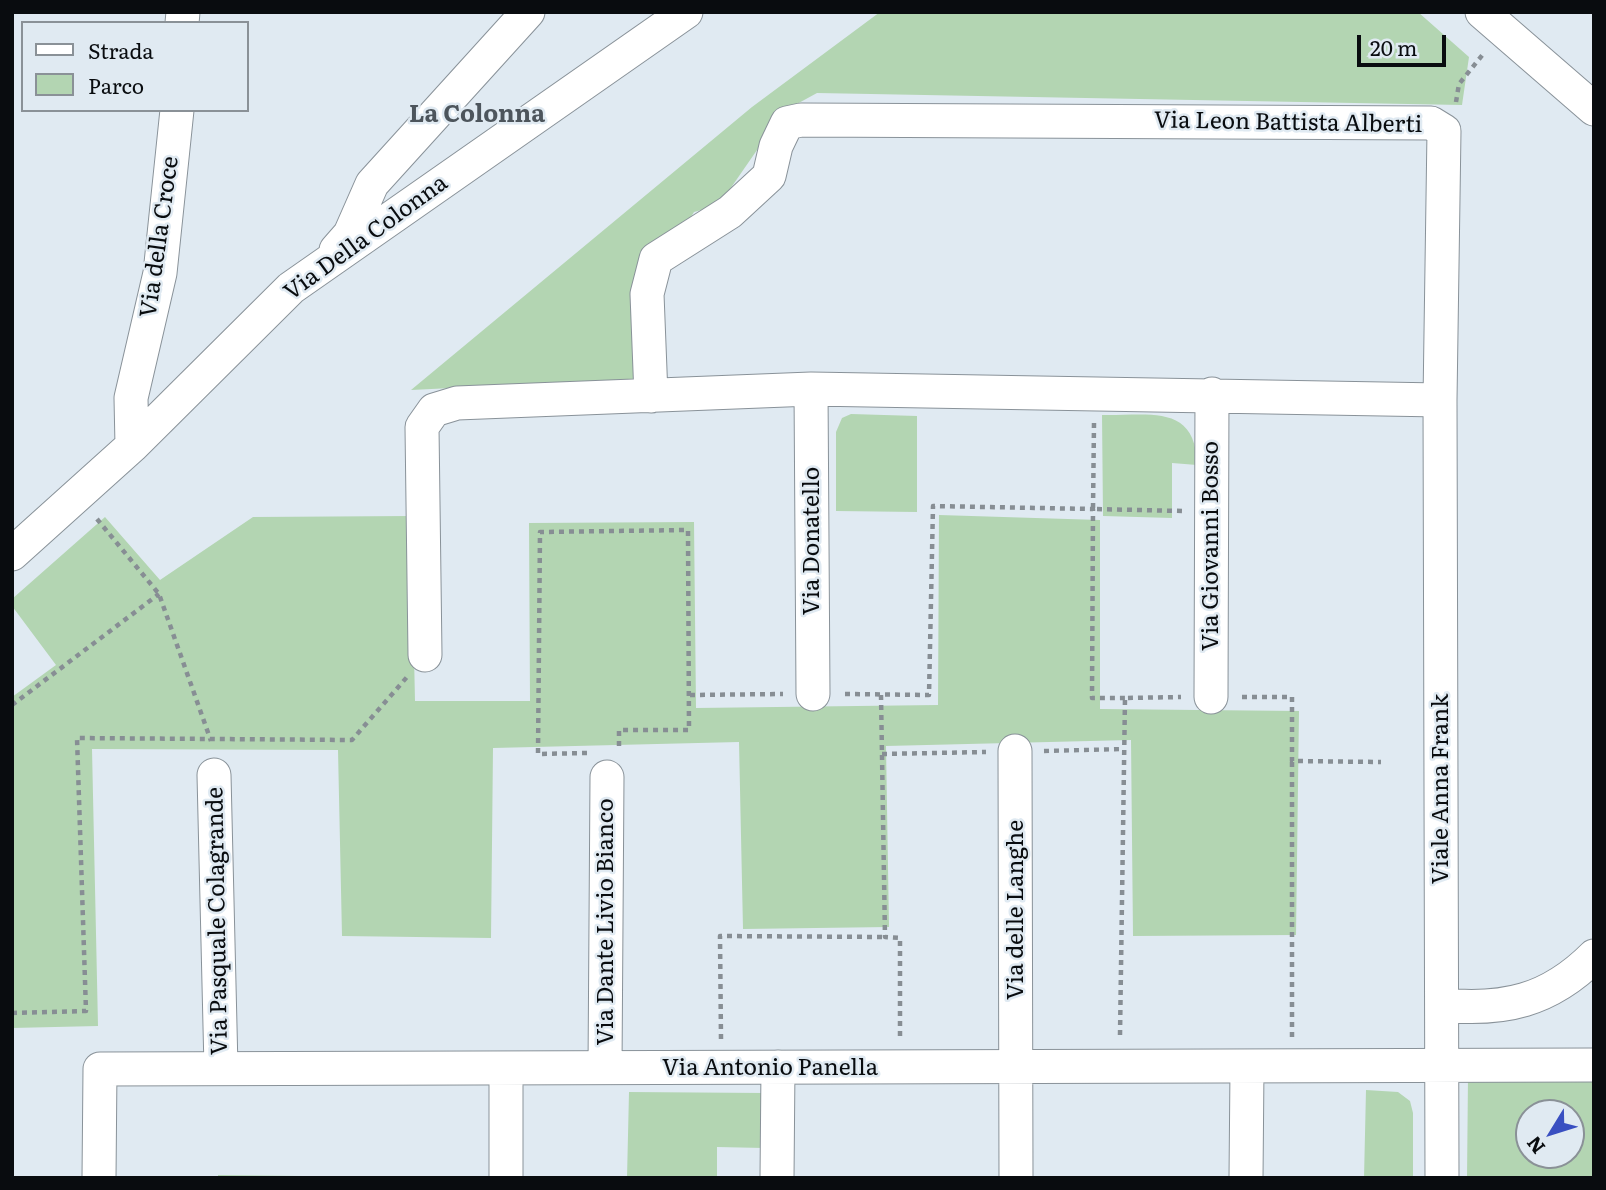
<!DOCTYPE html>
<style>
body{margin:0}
#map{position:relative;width:1606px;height:1190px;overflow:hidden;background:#e0eaf2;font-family:Literata,serif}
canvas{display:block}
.frame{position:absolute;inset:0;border:14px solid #090c0f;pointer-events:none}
.legend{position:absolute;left:21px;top:21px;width:228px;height:91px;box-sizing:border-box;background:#e0eaf2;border:2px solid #8a9197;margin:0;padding:9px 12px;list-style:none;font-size:21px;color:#090c0f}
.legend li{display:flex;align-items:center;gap:14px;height:35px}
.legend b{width:35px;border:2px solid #8a9197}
.north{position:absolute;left:1515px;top:1099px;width:70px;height:70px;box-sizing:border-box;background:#e0eaf2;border:2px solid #8a9197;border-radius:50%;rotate:232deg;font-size:19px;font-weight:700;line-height:28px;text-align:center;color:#090c0f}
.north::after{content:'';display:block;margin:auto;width:24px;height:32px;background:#394fc1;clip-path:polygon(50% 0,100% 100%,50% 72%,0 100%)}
.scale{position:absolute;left:1357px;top:35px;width:89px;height:32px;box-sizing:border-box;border:4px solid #090c0f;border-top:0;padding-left:9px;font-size:21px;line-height:24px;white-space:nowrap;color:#090c0f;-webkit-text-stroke:5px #e0eaf2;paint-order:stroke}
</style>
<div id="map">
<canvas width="1606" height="1190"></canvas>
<div class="frame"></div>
<ul class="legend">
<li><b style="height:9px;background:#fff"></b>Strada</li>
<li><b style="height:19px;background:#b3d5b2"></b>Parco</li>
</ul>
<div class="north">N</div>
<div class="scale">20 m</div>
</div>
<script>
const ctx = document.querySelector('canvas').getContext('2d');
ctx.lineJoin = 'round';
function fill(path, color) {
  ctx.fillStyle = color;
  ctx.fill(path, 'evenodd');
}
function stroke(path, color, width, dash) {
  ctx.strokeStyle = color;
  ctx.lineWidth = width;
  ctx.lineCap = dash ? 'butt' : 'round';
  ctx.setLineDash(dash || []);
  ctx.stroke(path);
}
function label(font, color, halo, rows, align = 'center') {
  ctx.font = font + ' Literata,serif';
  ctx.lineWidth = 5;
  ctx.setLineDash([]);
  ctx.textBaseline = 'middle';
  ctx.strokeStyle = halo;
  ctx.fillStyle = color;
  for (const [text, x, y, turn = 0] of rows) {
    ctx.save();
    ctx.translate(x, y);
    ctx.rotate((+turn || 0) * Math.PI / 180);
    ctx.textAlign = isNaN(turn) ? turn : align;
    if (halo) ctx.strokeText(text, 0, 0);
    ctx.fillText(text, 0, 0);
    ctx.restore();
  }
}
const green = new Path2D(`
 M880,12H1418L1469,57L1462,105L817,93L784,111L719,205L694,212L665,259L655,378L411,390L752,107Z
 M851,414L917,416V512L836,511V432L842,418Z
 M1102,415C1149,416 1196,403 1197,465L1172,463V518L1103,516Z
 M939,515L1100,520V709L1299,711L1296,935L1133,936L1131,740L886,746L889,927L743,929L739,742L493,748L491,938L342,936L338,750L92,749L98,1026L12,1028V697L56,665L12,606V599L105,517L160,580L253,517L411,516L415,701H530L529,523L694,522L696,708L938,705Z
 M1468,1077L1594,1078V1178H1467ZM1529,1113H1571V1155H1529Z
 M1366,1090L1398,1092L1410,1101L1413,1113V1178H1364Z
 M629,1092L764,1093V1148L717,1147V1178H627Z
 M218,1175L387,1177L218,1178Z`);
const path = new Path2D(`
 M1456,102L1459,84L1484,53
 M1094,423L1093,509L1183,511
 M97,519L159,594L211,741
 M845,694L929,695L933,506L1093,509L1092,698H1125
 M690,695L783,694
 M881,695L885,937L900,938V1036
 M1242,697H1292V761L1381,762
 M12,705L159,594
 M1044,751L1124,749
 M587,753L538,754L540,532L688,530L689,730H619V749
 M882,754L986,752
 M12,1013L86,1011L77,738L352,740L407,677
 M1120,1035L1125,698L1181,697
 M1292,1037V761
 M721,1039L720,936L885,937`);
const minor = new Path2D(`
 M1482,12L1594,109
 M182,23L183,12
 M336,250L350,234L372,184L528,12
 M811,389L813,694
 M1440,400L1442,1178
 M132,446L131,398L160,273L177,110
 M12,554L132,446L291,288L686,12
 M425,655L422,427L434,410L457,403L811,389L1440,400L1444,131L1431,123L801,120L787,123L776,146L769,176L730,212L656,259L647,294L651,396
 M1211,697L1212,394
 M1015,751L1016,1178
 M214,775L221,1068
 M1442,1005C1504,1011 1549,1001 1594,956
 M605,1067L607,777
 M506,1070V1178
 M99,1178L100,1069L1594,1065
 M777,1178L778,1067
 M1246,1178L1247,1068`);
const streetNames = [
 ["Via Leon Battista Alberti",1288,123,1],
 ["Via della Croce",160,237,-82],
 ["Via Della Colonna",366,238,-36],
 ["Via Donatello",812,541,-90],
 ["Via Giovanni Bosso",1211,546,-90],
 ["Viale Anna Frank",1441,789,-90],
 ["Via delle Langhe",1016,910,-90],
 ["Via Pasquale Colagrande",218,921,-91],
 ["Via Dante Livio Bianco",606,922,-90],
 ["Via Antonio Panella",770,1068]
];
const neighbourhoodNames = [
 ["La Colonna",477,115]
];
fill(green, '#b3d5b2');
stroke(minor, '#899299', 35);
stroke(path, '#878e94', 4.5, [5, 5]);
stroke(minor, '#fff', 33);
label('23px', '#090c0f', '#e0eaf2', streetNames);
label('bold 24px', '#4d555c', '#e0eaf2', neighbourhoodNames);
</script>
